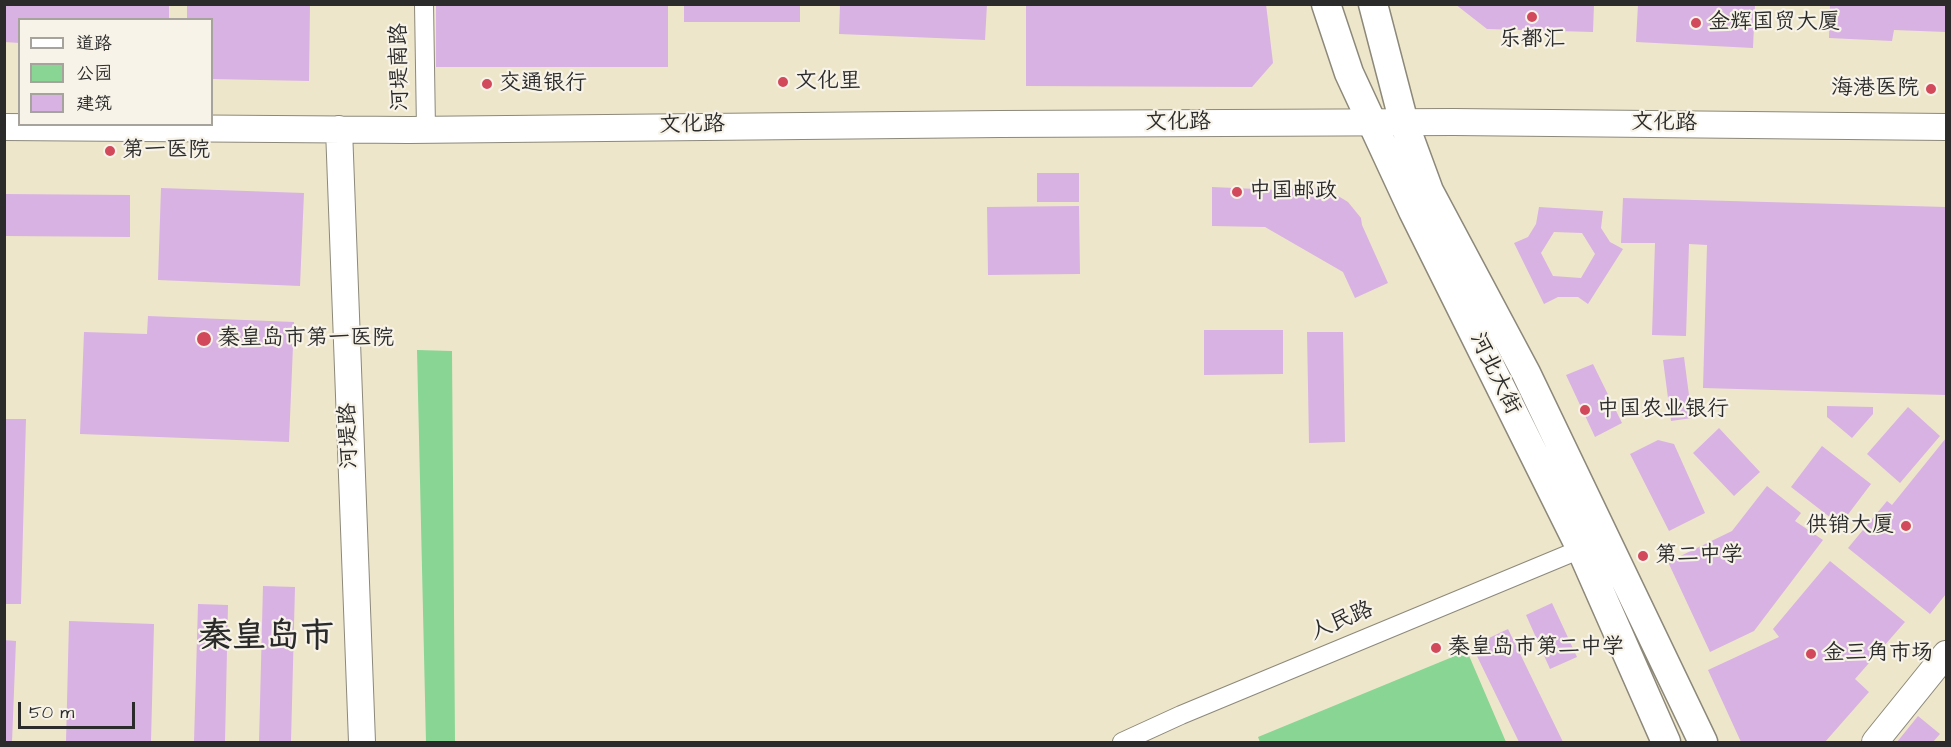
<!DOCTYPE html>
<meta charset="utf-8">
<style>
body{margin:0}
#map{position:relative;width:1951px;height:747px;overflow:hidden;background:#eee6ca;font-family:"Architects Daughter","LXGW WenKai TC",sans-serif}
canvas{display:block}
.frame{position:absolute;inset:0;border:6px solid #2b2b2b;pointer-events:none}
.legend{position:absolute;left:18px;top:18px;width:195px;height:108px;box-sizing:border-box;background:#f7f3e8;border:2px solid #a5a39c;margin:0;padding:8px 10px;list-style:none;font-size:18px;color:#2b2b2b}
.legend li{display:flex;align-items:center;gap:12px;height:30px}
.legend b{width:30px;border:2px solid #a5a39c}
.scale{position:absolute;left:18px;top:702px;width:117px;height:27px;box-sizing:border-box;border:3px solid #2b2b2b;border-top:0;padding-left:8px;font-size:18px;line-height:21px;white-space:nowrap;color:#2b2b2b;-webkit-text-stroke:4px #f7f3e8;paint-order:stroke}
</style>
<div id="map">
<canvas width="1951" height="747"></canvas>
<div class="frame"></div>
<ul class="legend">
<li><b style="height:8px;background:#fff"></b>道路</li>
<li><b style="height:16px;background:#88d594"></b>公园</li>
<li><b style="height:16px;background:#d8b2e3"></b>建筑</li>
</ul>
<div class="scale">50 m</div>
</div>
<script>
const ctx = document.querySelector('canvas').getContext('2d');
ctx.lineJoin = 'round';
function fill(path, color) {
  ctx.fillStyle = color;
  ctx.fill(path, 'evenodd');
}
function stroke(path, color, width, dash) {
  ctx.strokeStyle = color;
  ctx.lineWidth = width;
  ctx.lineCap = dash ? 'butt' : 'round';
  ctx.setLineDash(dash || []);
  ctx.stroke(path);
}
function label(font, color, halo, rows, align = 'center') {
  ctx.font = font + ' "Architects Daughter","LXGW WenKai TC",sans-serif';
  ctx.lineWidth = 4.5;
  ctx.setLineDash([]);
  ctx.textBaseline = 'middle';
  ctx.strokeStyle = halo;
  ctx.fillStyle = color;
  for (const [text, x, y, turn = 0] of rows) {
    ctx.save();
    ctx.translate(x, y);
    ctx.rotate((+turn || 0) * Math.PI / 180);
    ctx.textAlign = isNaN(turn) ? turn : align;
    if (halo) ctx.strokeText(text, 0, 0);
    ctx.fillText(text, 0, 0);
    ctx.restore();
  }
}
const green = new Path2D(`
 M417,350L452,351L455,742H426Z
 M1467,651L1506,742H1260L1258,737Z`);
const building = new Path2D(`
 M4,4H169V20H20V43L4,42Z
 M187,4H310L309,81L212,79V20H187Z
 M436,4H668V67H436Z
 M684,4H800V22H684Z
 M840,4H987L985,40L839,34Z
 M1026,4H1266L1273,63L1252,87L1026,86Z
 M1455,4H1594L1593,32L1487,29Z
 M1638,4H1755L1753,48L1636,42Z
 M1830,4H1946V32L1894,30L1892,41L1829,38Z
 M1037,173H1079V202H1037Z
 M1212,187L1279,190L1310,187L1330,191L1348,202L1361,218L1362,225L1388,283L1355,298L1343,272L1265,227L1212,226Z
 M161,188L304,193L300,286L158,280Z
 M4,194L130,195V237L4,236Z
 M1623,198L1946,207V395L1703,388L1707,245L1689,244L1686,336L1652,335L1655,243H1621Z
 M1079,206L1080,274L988,275L987,207Z
 M1539,207L1603,211L1601,228L1610,242L1623,249L1588,304L1578,297H1558L1544,304L1514,243L1528,237L1536,224ZM1554,232L1582,233L1595,254L1581,278L1553,276L1541,253Z
 M148,316L294,322L289,442L80,434L84,332L147,334Z
 M1204,330H1283V374L1204,375Z
 M1307,332H1343L1345,442L1309,443Z
 M1684,357L1692,418L1671,421L1663,360Z
 M1593,364L1622,423L1595,437L1566,375Z
 M1827,406L1873,407V414L1852,438L1827,417Z
 M1908,407L1940,436L1900,483L1867,454Z
 M4,419H26L21,604H4Z
 M1719,428L1760,472L1734,496L1693,453Z
 M1946,438V594L1930,614L1848,548L1887,501L1892,505Z
 M1658,440L1674,444L1705,513L1669,531L1630,454Z
 M1822,446L1871,484L1840,525L1791,487Z
 M1767,486L1801,513L1795,521L1823,540L1754,631L1710,652L1668,562L1732,531Z
 M1830,561L1905,622L1855,679L1869,692L1825,742H1741L1708,670L1779,637L1773,629Z
 M263,586L295,587L291,742H259Z
 M1552,603L1577,657L1550,669L1526,615Z
 M198,604L228,605L225,742H194Z
 M69,621L154,624L151,742H66Z
 M1508,629L1563,742H1519L1472,646Z
 M4,640L16,641L12,742H4Z
 M1918,716L1940,734L1933,742H1897Z`);
const street = new Path2D(`
 M424,4L426,129
 M1122,742L1181,715L1581,549`);
const secondary = new Path2D(`
 M4,127L409,130L1000,124L1453,122L1946,127
 M339,129L362,742
 M1875,742L1946,654`);
const primary = new Path2D(`
 M1326,4L1349,73L1413,211L1581,549L1666,742
 M1373,4L1404,123L1429,191L1526,373L1703,742`);
const markers = [
 [1532,17,6,"#d1495b"],
 [1696,23,6,"#d1495b"],
 [783,82,6,"#d1495b"],
 [487,84,6,"#d1495b"],
 [1931,89,6,"#d1495b"],
 [110,151,6,"#d1495b"],
 [1237,192,6,"#d1495b"],
 [204,339,8,"#d1495b"],
 [1585,410,6,"#d1495b"],
 [1906,526,6,"#d1495b"],
 [1643,556,6,"#d1495b"],
 [1436,648,6,"#d1495b"],
 [1811,654,6,"#d1495b"]
];
const poiNames = [
 ["金辉国贸大厦",1708,23],
 ["乐都汇",1532,40,"center"],
 ["文化里",795,82],
 ["交通银行",499,84],
 ["海港医院",1919,89,"right"],
 ["第一医院",122,151],
 ["中国邮政",1249,192],
 ["秦皇岛市第一医院",218,339],
 ["中国农业银行",1597,410],
 ["供销大厦",1894,526,"right"],
 ["第二中学",1655,556],
 ["秦皇岛市第二中学",1448,648],
 ["金三角市场",1823,654]
];
const streetNames = [
 ["河堤南路",401,67,-91],
 ["文化路",1178,123],
 ["文化路",1664,124,1],
 ["文化路",692,126,-1],
 ["河北大街",1494,374,64],
 ["河堤路",350,436,-92],
 ["人民路",1342,622,-23]
];
const townNames = [
 ["秦皇岛市",266,639]
];
fill(green, '#88d594');
fill(building, '#d8b2e3');
stroke(street, '#8c887a', 20);
stroke(secondary, '#8c887a', 28);
stroke(primary, '#8c887a', 31);
stroke(street, '#fff', 18);
stroke(secondary, '#fff', 26);
stroke(primary, '#fff', 28);
for (const [x, y, r, color] of markers) {
  const dot = new Path2D();
  dot.arc(x, y, r, 0, 2 * Math.PI);
  ctx.fillStyle = color;
  ctx.fill(dot);
  stroke(dot, '#f7f3e8', 2);
}
label('22px', '#2b2b2b', '#f7f3e8', poiNames, 'left');
label('22px', '#2b2b2b', '#f7f3e8', streetNames);
label('bold 34px', '#2b2b2b', '#f7f3e8', townNames);
</script>
